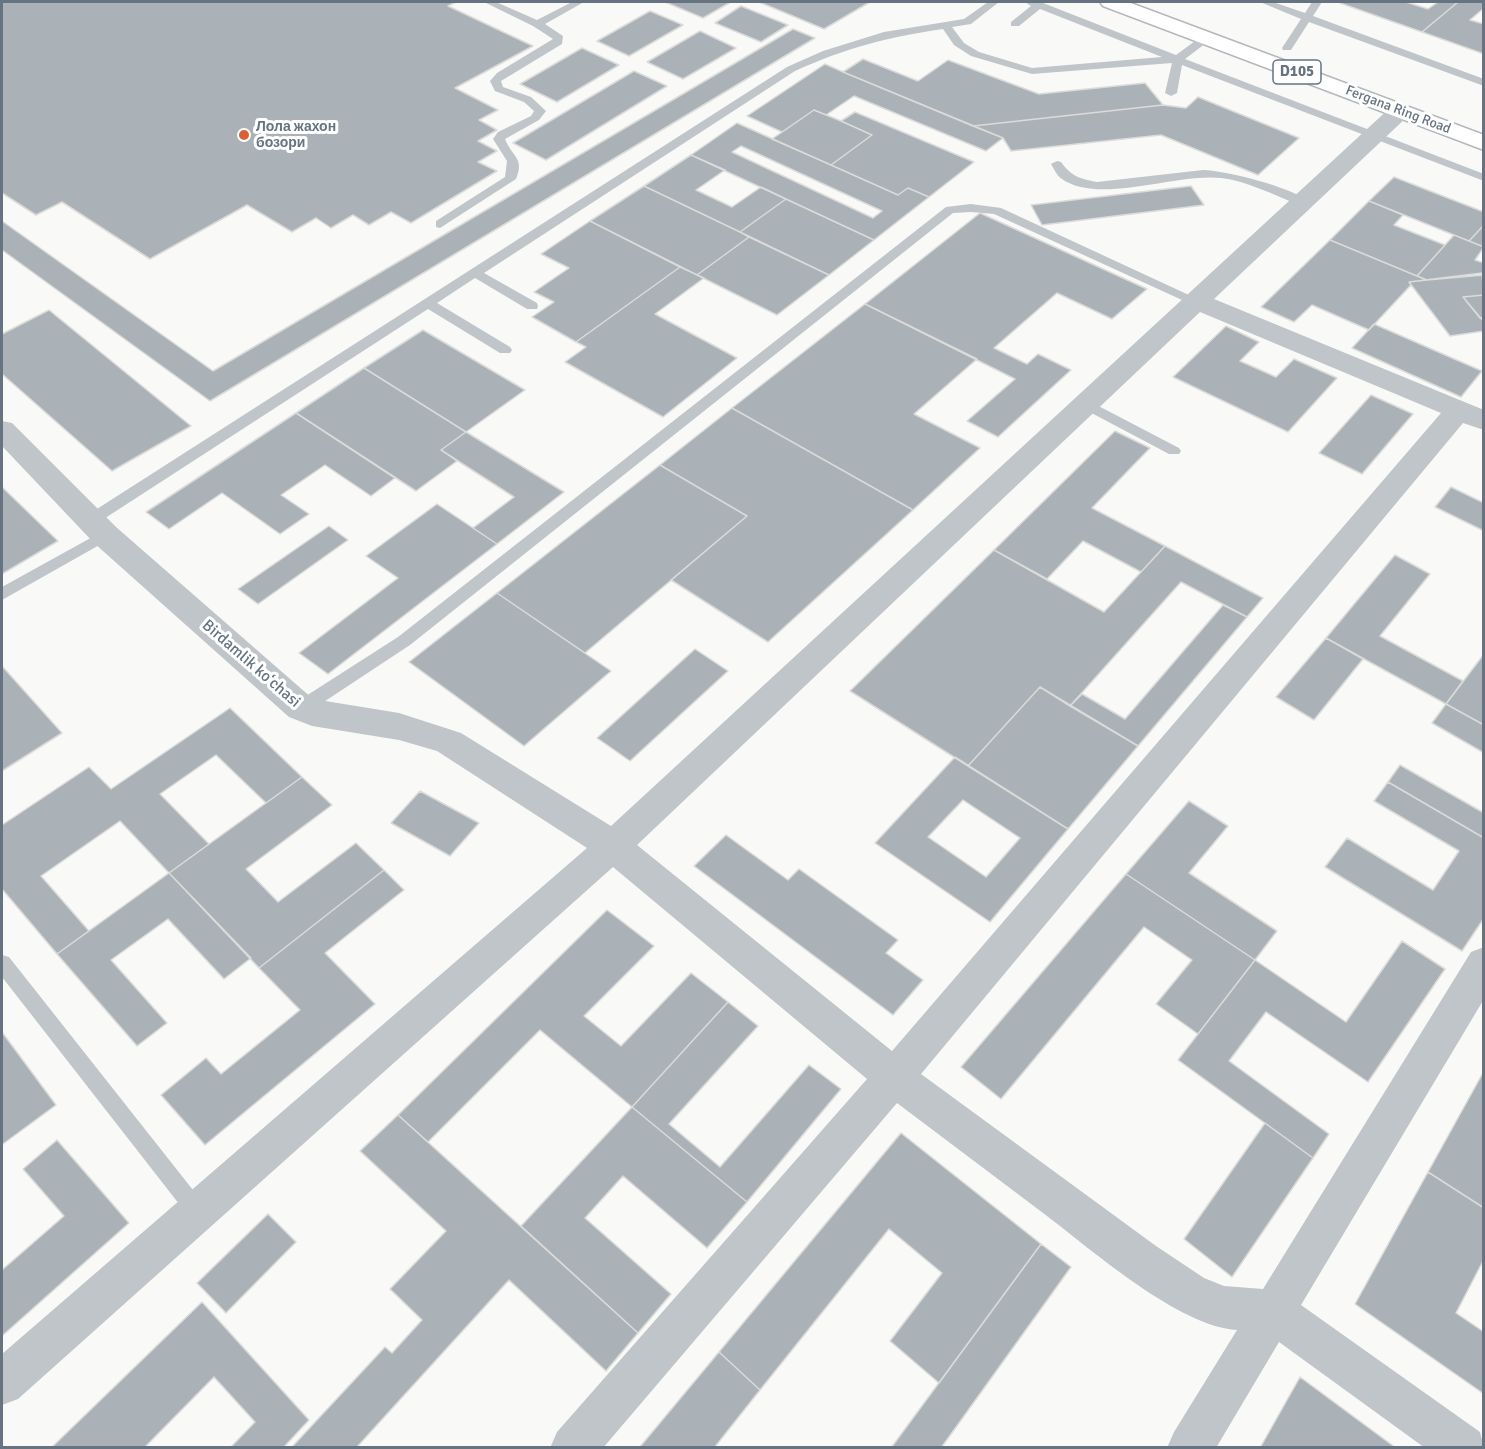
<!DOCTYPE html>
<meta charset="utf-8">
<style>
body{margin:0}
#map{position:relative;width:1485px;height:1449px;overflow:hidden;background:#f9f9f7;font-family:Signika,sans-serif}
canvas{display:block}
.frame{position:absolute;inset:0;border:3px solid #667481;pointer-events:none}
</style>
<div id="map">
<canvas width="1485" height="1449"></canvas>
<div class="frame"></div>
</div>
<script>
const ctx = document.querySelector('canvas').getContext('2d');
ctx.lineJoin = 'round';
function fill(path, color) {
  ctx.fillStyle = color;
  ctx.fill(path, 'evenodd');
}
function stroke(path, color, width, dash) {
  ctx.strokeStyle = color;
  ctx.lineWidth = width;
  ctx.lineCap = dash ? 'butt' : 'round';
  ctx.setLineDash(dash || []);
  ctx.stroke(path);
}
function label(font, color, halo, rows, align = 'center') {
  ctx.font = font + ' Signika,sans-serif';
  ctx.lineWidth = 6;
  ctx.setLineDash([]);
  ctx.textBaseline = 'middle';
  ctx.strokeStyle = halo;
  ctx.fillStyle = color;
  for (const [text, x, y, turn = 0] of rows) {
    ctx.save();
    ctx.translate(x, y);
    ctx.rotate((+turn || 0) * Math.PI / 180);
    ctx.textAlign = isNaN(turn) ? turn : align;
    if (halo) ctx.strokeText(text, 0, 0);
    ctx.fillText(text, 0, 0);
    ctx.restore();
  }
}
const building = new Path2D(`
 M2,2H456L448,6L533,46L455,88L498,110L479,120L497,130L478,141L497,151L478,162L497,171L411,223L391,212L369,225L353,215L331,228L316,218L292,232L247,205L150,259L62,202L36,215L2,193Z
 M665,2H731L703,18Z
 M759,2H870L824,29Z
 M1341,2H1406L1428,9L1438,2H1458L1422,32L1340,3Z
 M1458,2H1484V8L1470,20L1484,24V54L1422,32Z
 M741,6L788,25L761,42L715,23Z
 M650,11L683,25L629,56L597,41Z
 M793,29L815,38L210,401L2,250V221L213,371Z
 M700,31L736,48L683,79L647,62Z
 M582,48L619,65L557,102L520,84Z
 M863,59L918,81L948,60L1039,94L1145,83L1163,105L973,126L843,72Z
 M825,64L843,72L1003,138L986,151L854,96L826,115L814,110L782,132L747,116Z
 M634,71L667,86L546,160L513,143Z
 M1198,97L1299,138L1258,175L1161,135L1011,151L1003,138L973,126L1163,105L1186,108Z
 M814,110L841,121L872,135L831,165L772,139Z
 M855,112L974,162L929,197L908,188L898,195L831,165L872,135L841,121Z
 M737,123L898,195L908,188L929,197L874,240L691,155ZM741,146L882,211L873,218L732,152Z
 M691,155L725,170L696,190L732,207L761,187L786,199L740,232L644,186Z
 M1394,177L1484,212V225L1469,241L1369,201Z
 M644,186L740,232L749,237L697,275L590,221Z
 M1191,186L1204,205L1042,225L1031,205Z
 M786,199L874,240L829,275L740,232Z
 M1369,201L1403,215L1394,225L1445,245L1417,276L1330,240Z
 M980,213L1147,289L1112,319L1057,293L994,348L1027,364L1038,354L1071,370L998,437L967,421L1015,379L865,304Z
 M590,221L680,267L576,342L532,317L554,302L534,292L569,268L541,254Z
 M1484,225V247L1469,241Z
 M1454,235L1484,247L1475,260L1484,263V275L1427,280L1417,276Z
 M749,237L829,275L777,315L697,275Z
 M1330,240L1417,276L1427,280L1409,282L1411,285L1369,330L1312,305L1294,322L1261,307Z
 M680,267L704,278L655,314L737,358L663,417L565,362L586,347L576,342Z
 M1482,273L1484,295L1463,297L1484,322V331L1450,336L1409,282Z
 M1484,295V317L1480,318L1463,297Z
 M865,304L977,359L914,414L980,448L913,510L732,408Z
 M49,310L191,426L112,471L2,374V334Z
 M1374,324L1482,371L1461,397L1352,348Z
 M1226,326L1259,342L1240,361L1276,377L1294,359L1337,378L1288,432L1173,377Z
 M423,330L525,390L466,432L364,368Z
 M364,368L466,432L441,450L457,461L416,491L296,413Z
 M1371,395L1413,414L1362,474L1319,453Z
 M732,408L913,510L768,642L671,580L747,516L660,465Z
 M296,413L395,478L371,496L325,465L281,495L309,514L280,534L222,493L169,529L146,512Z
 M1115,431L1150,448L1092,508L1165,546L1141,572L1083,541L1047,579L994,550Z
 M466,432L564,492L497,544L473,528L514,497L441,450Z
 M660,465L747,516L585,653L497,593Z
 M2,487L58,541L2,574Z
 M1451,487L1484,503V531L1435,507Z
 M437,504L497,544L328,674L299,653L398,578L366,556Z
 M329,526L348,540L258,604L238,589Z
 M1165,546L1263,598L1247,617L1181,582L1070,706L1040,687L968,766L850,691L994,550L1104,612Z
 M1395,555L1430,574L1380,636L1463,681L1446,704L1326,638Z
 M497,593L611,671L524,746L409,662Z
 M1223,605L1247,617L1138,746L1070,706L1082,694L1125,719Z
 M1326,638L1363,659L1314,720L1276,697Z
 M695,649L728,671L630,761L597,738Z
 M1484,654V725L1446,704Z
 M2,666L62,733L2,771Z
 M1040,687L1138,746L1068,829L968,766Z
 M1446,704L1484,725V753L1432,723Z
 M230,708L302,777L266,803L216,755L160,794L209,844L169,873L120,821L41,876L89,931L57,954L2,889V825L89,767L111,789Z
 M955,757L1068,829L990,922L875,843ZM963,800L1020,838L986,877L928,837Z
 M1400,765L1484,813V838L1388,782Z
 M302,777L332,805L246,869L278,902L356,843L384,870L259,968L169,873Z
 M1388,782L1484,838V918L1462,951L1325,867L1347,838L1433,890L1459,851L1374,801Z
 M420,791L479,823L450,856L391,823Z
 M1189,801L1228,826L1189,873L1277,931L1255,960L1126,874Z
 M726,835L788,880L799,869L898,940L886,953L923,980L893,1015L694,866Z
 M384,870L404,890L325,953L375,1004L205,1145L161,1095L206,1058L221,1074L300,1010L259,968Z
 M169,873L251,958L224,979L168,919L111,960L167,1023L137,1046L57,954Z
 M1126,874L1255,960L1198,1034L1156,1004L1192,960L1144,927L1001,1099L961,1067Z
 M607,910L654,946L584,1016L621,1046L691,973L728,1002L632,1107L540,1030L428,1142L398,1115Z
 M1402,941L1445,969L1368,1082L1266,1012L1229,1061L1329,1134L1313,1158L1178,1060L1255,960L1346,1022Z
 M728,1002L758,1026L669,1124L720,1167L809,1065L841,1089L747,1202L632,1107Z
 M2,1032L56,1105L3,1144L2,1142Z
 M1484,1071V1208L1428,1172Z
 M632,1107L747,1202L707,1248L623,1176L585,1218L671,1294L638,1333L521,1226Z
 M398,1115L638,1333L606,1371L509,1280L356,1448H291L385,1347L392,1353L422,1320L390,1289L446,1231L360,1151Z
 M1265,1123L1313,1158L1232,1277L1184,1239Z
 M901,1133L1041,1244L939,1383L890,1341L942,1273L889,1229L760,1390L719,1352Z
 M57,1140L129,1223L2,1336V1270L64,1216L23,1169Z
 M1428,1172L1484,1208V1259L1456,1313L1484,1332V1394L1355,1304Z
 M268,1214L296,1242L226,1313L197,1283Z
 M1041,1244L1071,1267L941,1448H891Z
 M202,1302L309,1420L283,1448H230L255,1422L214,1377L144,1448H51Z
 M719,1352L760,1390L714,1448H639Z
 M1300,1377L1396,1448H1260Z`);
const service = new Path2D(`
 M484,2H496L537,20L572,2H584L545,24L563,36L562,44L501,81L503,87L531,97L546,111L539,120L505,139C512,157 525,158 516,179L440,228L436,227V221L505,177L507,161L493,139L498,132L531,116L534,111L524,102L495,91L490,81L497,73L553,39L533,26Z
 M988,2H999L971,24L952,27L964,43L979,52L1032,68L1162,57L1040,9L1019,26H1011V22L1031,6L1025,2L1043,3L1176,55L1202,36H1210V40L1185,59L1484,174V181L1182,65L1177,93L1171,96L1165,93L1172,63L1032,74L971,56L954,45L943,29C887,37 846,48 795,71L484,273L537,303L538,306L537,309H527L475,278L437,303L510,347L512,350L510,353H500L428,309L96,524L91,525L84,520L86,516L787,67L823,51L884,32L964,19Z
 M1260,2H1273L1305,13L1312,2H1322L1313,16L1484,79V86L1309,22L1291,50H1283L1282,48L1301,19Z
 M1057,161L1061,162C1071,176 1080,179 1097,182L1203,170C1227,171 1292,187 1309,202L1307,205H1299C1274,195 1247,181 1221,178C1176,173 1099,205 1062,179C1057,176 1054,169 1051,164Z
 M971,204L1001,208L1204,302L1203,305H1193L994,214L971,212L953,213L410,645L307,713L301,714L295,713L293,708L295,703L398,637L946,207Z
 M1087,400L1179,448L1181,451L1179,454H1169L1082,408L1080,405Z
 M105,530L112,535L110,539L2,600V587Z
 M2,955L9,957L204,1204L207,1211L204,1218L197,1221L190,1218L2,977Z`);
const minor = new Path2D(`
 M1400,104L1408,106L1411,111L1408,116L1214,299L1484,410V430L1463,423L921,1074L1156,1246L1204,1278L1224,1286L1263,1289L1471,952L1484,947V999L1301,1305L1480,1432L1484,1448H1425L1279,1342L1216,1448H1167L1174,1432L1237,1330C1180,1327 1093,1251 1047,1216C997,1178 947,1141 897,1103L603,1448H550L557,1432L867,1079L613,867L18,1399L2,1405V1354L587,848L437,751L399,740L312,726L289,717L94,543L2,446V421L12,423L116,527L313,699L399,713L461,733L611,826L1392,106ZM1200,312L1441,413L892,1051L637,845Z`);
const trunk = new Path2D(`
 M1100,2H1128L1484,135V150L1103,6Z`);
const markers = [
 [244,135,6,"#dc6035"]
];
const farStreetnames = [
 ["Fergana Ring Road",1398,110,21]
];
const farPoinames = [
 ["Лола жахон",256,127],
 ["бозори",256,143]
];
const shields = [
 [1297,72,48]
];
const shieldNames = [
 ["D105",1297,72]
];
const streetNames = [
 ["Birdamlik koʻchasi",251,664,41]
];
fill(building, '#aab2b8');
stroke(building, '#dbdbd9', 1.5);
stroke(trunk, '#b4b8bc', 3);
fill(service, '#c0c5c9');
fill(minor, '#c0c5c9');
fill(trunk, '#fff');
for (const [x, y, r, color] of markers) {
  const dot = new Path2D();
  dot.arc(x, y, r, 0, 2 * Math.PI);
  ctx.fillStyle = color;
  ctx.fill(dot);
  stroke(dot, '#fff', 2);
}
label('14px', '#667481', '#fff', farStreetnames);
label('bold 14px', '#667481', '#fff', farPoinames, 'left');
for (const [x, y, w] of shields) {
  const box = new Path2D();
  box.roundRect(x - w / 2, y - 12, w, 24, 4.5);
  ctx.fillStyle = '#fff';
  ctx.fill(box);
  stroke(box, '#667481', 1.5);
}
label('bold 15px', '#667481', null, shieldNames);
label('16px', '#667481', '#fff', streetNames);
</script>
